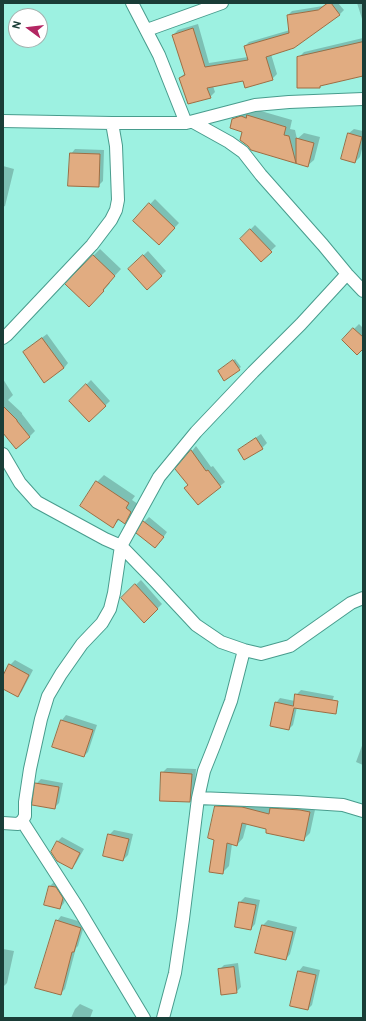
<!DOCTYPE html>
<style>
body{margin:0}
#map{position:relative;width:366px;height:1021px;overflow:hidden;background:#9df1e1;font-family:Overpass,sans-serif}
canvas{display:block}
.frame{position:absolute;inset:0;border:4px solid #1a3d37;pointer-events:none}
.north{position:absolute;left:8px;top:8px;width:40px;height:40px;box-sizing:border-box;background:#fff;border:1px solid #a3b1af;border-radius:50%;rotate:285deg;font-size:11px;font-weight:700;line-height:16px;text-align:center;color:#1a3d37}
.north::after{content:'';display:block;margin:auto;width:14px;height:18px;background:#b32763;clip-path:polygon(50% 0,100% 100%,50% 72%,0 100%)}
</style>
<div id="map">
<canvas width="366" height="1021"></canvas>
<div class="frame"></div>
<div class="north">N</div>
</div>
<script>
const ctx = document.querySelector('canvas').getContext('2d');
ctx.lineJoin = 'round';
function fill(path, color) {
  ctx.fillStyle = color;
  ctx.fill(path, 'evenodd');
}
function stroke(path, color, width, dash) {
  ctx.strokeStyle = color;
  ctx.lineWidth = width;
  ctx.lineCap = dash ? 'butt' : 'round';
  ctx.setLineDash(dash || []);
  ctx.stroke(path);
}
const shadow = new Path2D(`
 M328,3H338L344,10L339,15L271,54L277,74L272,79L244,80L213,86L215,92L210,97L189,103L180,78L185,73L173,35L178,30L198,24L209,63L248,57L245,46L249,42L290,30L288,15L292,11L323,6Z
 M357,3H363V22Z
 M363,38V75L322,85L320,87L298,58L304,52Z
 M254,109L292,120L290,129L295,130L297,139L304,133L320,137L314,160L307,166L252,149L244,131L233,119L240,113Z
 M354,129L363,131V145L360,157L355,162L342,158L349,133Z
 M75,149L104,150L103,181L98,186L71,154Z
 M3,166L14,169L5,206L3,207Z
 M155,199L179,223L159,244L134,221Z
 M255,225L276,246L261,260L241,239Z
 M100,249L121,269L109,282L110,283L96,299L93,256Z
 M148,251L166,271L147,289L129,269Z
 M359,324L363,328V348L343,340Z
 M47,334L68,363L64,368L44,381L24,352L28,348Z
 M235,359L241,367L225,379L221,369Z
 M3,379L13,395L8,400L22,413V414L35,431L29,437L3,432Z
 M91,380L110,401L89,421L70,401Z
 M261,434L267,443L262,448L239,450L244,446Z
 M196,446L211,467L213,466L225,482L220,486L189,485L192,451Z
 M104,475L135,496L132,500L138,504L131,516L124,523L120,519L112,527L97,482Z
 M149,517L167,532L160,542L138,533L144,522Z
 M141,580L162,604L144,622L122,598Z
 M15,660L33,670L22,691L18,696L3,688V678L10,665Z
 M301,690L334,696L330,707H297L293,725L289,729L276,703L280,698L295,701L296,695Z
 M66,715L97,725L88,752L84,756L53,747L62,720Z
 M363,743V765L356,762Z
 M167,768L196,769L194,796L190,801L162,773Z
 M41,779L63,783L59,803L54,808L36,784Z
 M223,800L316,805L310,833L303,840L247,823L243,838L237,845L232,844L229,866L222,873L215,839L216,807Z
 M114,830L133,834L128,855L123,860L109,835Z
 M62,837L84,849L76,863L72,868L58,841Z
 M55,881L67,893L64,903L60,908L45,904L50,886Z
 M245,897L260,900L255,924L251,929L236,926L240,902Z
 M61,916L85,923L78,946L76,948L65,989L61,993L57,921Z
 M268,920L297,927L290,954L286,959L256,952L263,925Z
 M3,949L14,951L7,983L3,987Z
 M238,963L241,987L236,992L219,970L224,965Z
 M303,966L320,970L312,1005L308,1009L291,1005L299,971Z
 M80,1004L93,1010L90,1018H71L75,1009Z`);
const building = new Path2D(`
 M328,3H331L340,15L294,48L266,57L273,80L245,88L243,81L207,88L211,98L188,104L179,78L185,75L172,35L193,28L205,67L248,60L244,46L289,33L287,15L318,10Z
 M363,42V76L320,86V88H297V57Z
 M247,115L286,127L284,135L289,136L296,163V138L314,143L308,167L251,150L248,146L240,140L242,132L230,128L232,119L241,116L246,118Z
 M348,133L362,137L355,163L341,159Z
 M70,153L100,154L99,187L68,186Z
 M149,203L175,228L159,245L133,221Z
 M250,229L272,252L261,262L240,239Z
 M93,255L115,276L103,290L104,291L89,307L65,284Z
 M143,255L162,276L147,290L128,269Z
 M353,328L363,337V349L357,355L342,340Z
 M42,338L64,368L44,383L23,352Z
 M233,360L240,370L224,381L218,371Z
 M86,384L106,406L89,422L69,401Z
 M3,406L17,420V421L30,437L16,449L3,433Z
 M256,438L263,449L244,460L238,450Z
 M191,450L206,471L208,470L221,487L198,505L184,488L188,485L175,469Z
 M96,481L129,503L126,508L131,512L125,524L118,519L113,528L80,506Z
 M143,521L164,537L155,548L136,533Z
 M135,584L158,609L144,623L121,598Z
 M9,664L29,675L18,697L3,689V676Z
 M295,694L338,701L336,714L294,708L289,730L270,726L275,702L293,706Z
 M61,720L93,730L84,757L52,747Z
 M161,772L192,774L190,802L160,801Z
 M35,783L59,787L55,809L32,805Z
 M215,806L242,807L269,814L270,808L300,810L310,812L304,841L266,833V829L242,823L237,846L227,843L223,874L209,872L214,840L208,838Z
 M108,834L129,839L123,861L103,856Z
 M57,841L80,853L72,869L57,861L51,852Z
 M49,886L56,887L63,898L60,909L44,905Z
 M239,902L256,905L251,930L235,927Z
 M56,920L81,928L74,952H72L61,995L35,988Z
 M262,925L293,932L286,960L255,953Z
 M234,967L237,993L221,995L218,969Z
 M298,971L316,975L308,1010L290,1006Z`);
const minor = new Path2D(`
 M132,3L159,55L186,123
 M147,30L222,3
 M3,121L112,123H186L255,105L289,102L363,99
 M193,122L229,142L243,152L261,175L323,245L347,274L363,291
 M3,338L7,335L92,245L111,220L116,210L118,200L116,146L112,123
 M3,454L20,483L37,502L105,539L121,546L156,582L196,625L221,642L244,650L261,654L290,646L351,603L363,598
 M198,798L297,802L343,805L363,811
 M22,821L78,908L144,1018
 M3,823L18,824L22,821L25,816V802L30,769L41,719L48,696L61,674L82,644L102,623L110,609L114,593L121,546L159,477L196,432L253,372L301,324L347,274
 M163,1018L175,973L183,919L198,798L204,771L214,746L231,701L244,650`);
fill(shadow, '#0003');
fill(building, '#e1ac81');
stroke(building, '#9e6d43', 1);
stroke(minor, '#489c8d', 14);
stroke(minor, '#fff', 12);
</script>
